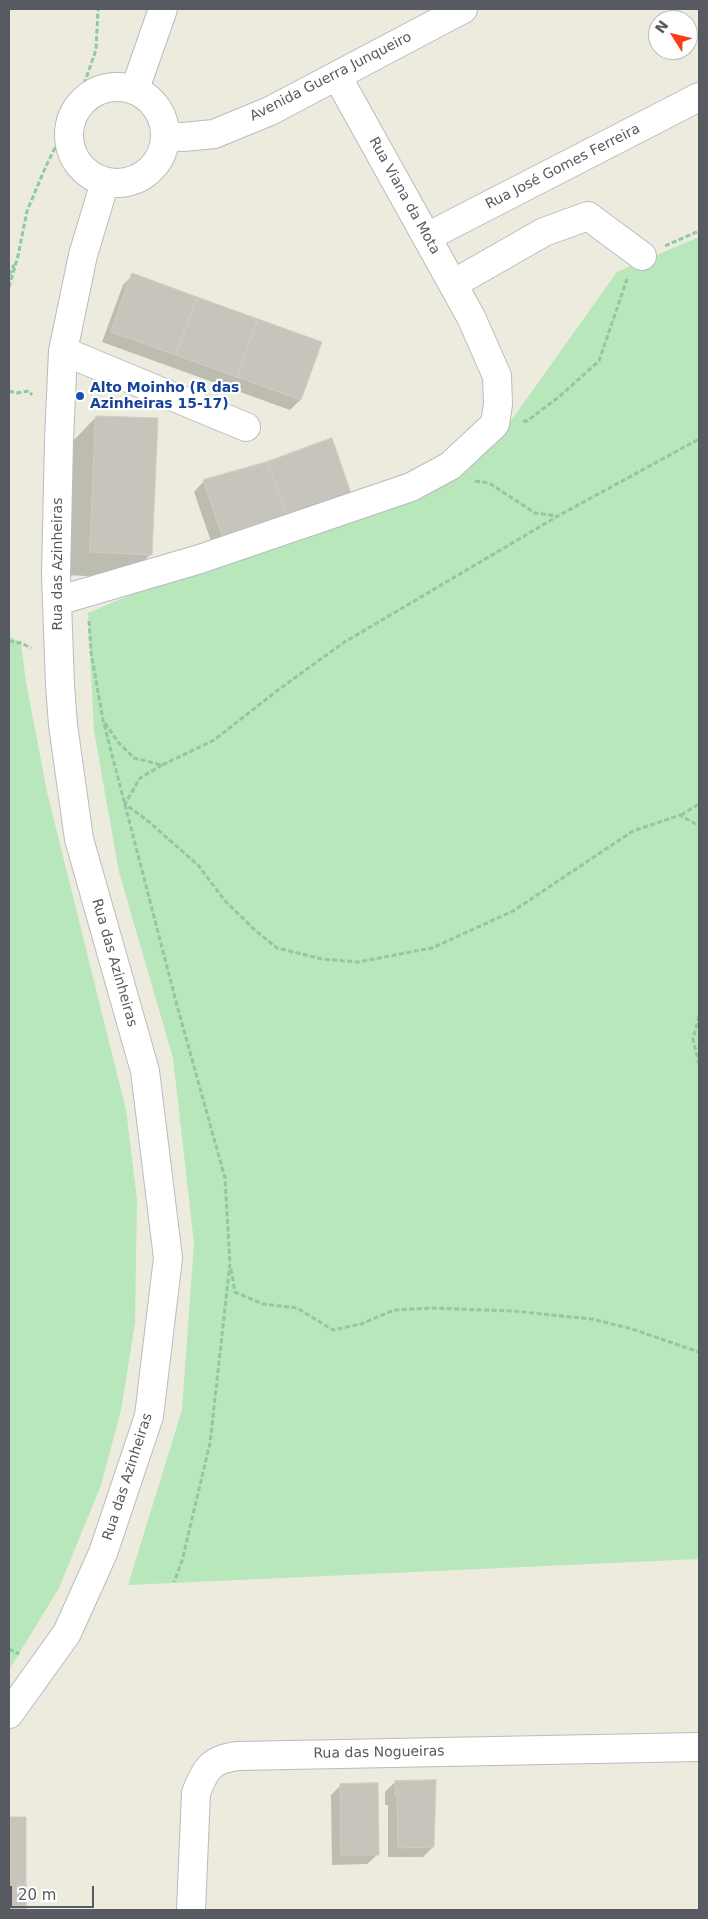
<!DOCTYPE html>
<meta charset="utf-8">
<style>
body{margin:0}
#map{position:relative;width:708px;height:1919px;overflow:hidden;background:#ecebde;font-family:"DejaVu Sans",sans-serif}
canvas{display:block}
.frame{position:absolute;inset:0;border:10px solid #575b61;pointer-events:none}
.north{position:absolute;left:648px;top:10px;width:50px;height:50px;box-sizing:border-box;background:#fff;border:1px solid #bcbdc0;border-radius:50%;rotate:306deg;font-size:14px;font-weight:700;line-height:20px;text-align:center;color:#575b61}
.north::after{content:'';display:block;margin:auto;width:18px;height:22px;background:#f83e18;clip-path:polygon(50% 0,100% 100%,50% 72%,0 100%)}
.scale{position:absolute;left:10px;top:1886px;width:84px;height:22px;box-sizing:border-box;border:2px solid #575b61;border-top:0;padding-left:6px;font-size:15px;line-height:18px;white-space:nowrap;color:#575b61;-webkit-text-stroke:4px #fff;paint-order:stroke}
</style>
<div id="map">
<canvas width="708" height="1919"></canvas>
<div class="frame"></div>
<div class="north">N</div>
<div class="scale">20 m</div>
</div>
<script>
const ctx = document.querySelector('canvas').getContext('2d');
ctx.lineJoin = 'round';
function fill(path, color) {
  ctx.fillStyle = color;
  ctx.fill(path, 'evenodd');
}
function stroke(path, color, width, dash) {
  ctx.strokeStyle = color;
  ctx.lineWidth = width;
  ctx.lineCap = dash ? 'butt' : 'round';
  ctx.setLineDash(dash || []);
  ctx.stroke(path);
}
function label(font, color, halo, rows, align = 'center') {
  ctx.font = font + ' "DejaVu Sans",sans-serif';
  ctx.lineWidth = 4.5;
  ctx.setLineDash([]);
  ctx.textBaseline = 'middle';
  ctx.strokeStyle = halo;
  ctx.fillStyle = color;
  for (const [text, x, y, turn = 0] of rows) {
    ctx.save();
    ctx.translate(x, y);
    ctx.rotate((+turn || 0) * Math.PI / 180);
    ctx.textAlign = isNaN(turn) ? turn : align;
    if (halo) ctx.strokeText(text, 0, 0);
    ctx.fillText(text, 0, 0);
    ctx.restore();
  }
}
const green = new Path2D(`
 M699,237V1559L128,1585L182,1410L194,1243L173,1058L119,872L94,731L88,613L498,439L617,272Z
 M9,636L21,643L26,682L47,792L126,1110L137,1200L135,1323L121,1410L101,1485L59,1588L9,1670Z`);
const shadow = new Path2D(`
 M133,275L321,343L300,400L290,410L102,342L123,285Z
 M96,417L151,554L127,578L66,575L73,441Z
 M331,440L213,547L194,492L204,481L267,463Z
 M395,1782L433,1847L423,1857H388V1805H385V1792Z
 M341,1785L378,1854L367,1864L332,1865L331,1795Z
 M9,1819H24L25,1910H9Z`);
const building = new Path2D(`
 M132,273L197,297L176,355L111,332Z
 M197,297L258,319L237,377L176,355Z
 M258,319L322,342L301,400L237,377Z
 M96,416L158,418L152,555L90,552Z
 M332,438L352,496L288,518L267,462Z
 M267,462L288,518L223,538L203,480Z
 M436,1780L434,1847L398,1848L397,1795H395V1781Z
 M378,1783L379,1855H341L340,1784Z
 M9,1817H26V1910H9Z`);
const path = new Path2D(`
 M665,246L699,231
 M9,275L14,265
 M9,287L18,256L27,211L46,166L77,104L96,50L98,9
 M9,391L17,393L29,391L32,395
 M523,421H527L560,396L599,361L627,279
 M475,481L489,483L535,513L557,516
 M89,621L91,652L103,720L178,1009L225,1178L230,1263L210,1443L182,1561L174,1582
 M9,641L21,643L31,648
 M105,723L118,742L134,758L162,765L214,740L278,690L343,643L558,516L699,439
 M162,765L140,778L125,804L148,821L198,865L226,902L256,931L277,948L322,959L358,962L432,948L513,911L633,831L680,815L699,826
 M681,815L699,804
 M699,1016L693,1039L699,1064
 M231,1269L235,1292L263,1304L297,1308L333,1330L361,1324L394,1310L432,1308L513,1311L592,1319L632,1329L699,1352
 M9,1649L19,1654`);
const minor = new Path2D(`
 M165,136L183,137L214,134L270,111L463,9
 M427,237L699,97
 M453,284L544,232L588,216L642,256
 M63,351L246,427
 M57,601L200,559L411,487L450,466L495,424L498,404L497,376L471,317L337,76
 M191,1910L196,1793C205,1769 211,1759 238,1756L699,1747`);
const tertiary = new Path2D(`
 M69 135a48 48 0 1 1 96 0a48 48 0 1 1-96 0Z
 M135,89L163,9
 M9,1714L67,1633L103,1553L149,1416L168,1258L145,1071L79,839L63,725L60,685L56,575L59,440L63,351L83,255L105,182`);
const markers = [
 [80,396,5,"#1a4fb4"]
];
const streetNames = [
 ["Avenida Guerra Junqueiro",331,77,-27],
 ["Rua José Gomes Ferreira",563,167,-27],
 ["Rua Viana da Mota",404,196,61],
 ["Rua das Azinheiras",58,564,-90],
 ["Rua das Azinheiras",114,963,74],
 ["Rua das Azinheiras",128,1477,-72],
 ["Rua das Nogueiras",379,1753,-1]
];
const transitNames = [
 ["Alto Moinho (R das",90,388],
 ["Azinheiras 15-17)",90,404]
];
fill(green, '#b7e7bb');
fill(shadow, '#0003');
fill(building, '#c7c4bb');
stroke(building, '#d1cdbc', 1);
stroke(minor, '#b9bbc2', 30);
stroke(tertiary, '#b9bbc2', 30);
stroke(path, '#90c8a5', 3, [5, 2.5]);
stroke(minor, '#fff', 28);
stroke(tertiary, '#fff', 28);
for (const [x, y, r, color] of markers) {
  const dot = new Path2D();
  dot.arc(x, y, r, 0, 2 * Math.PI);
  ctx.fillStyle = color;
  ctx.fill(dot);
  stroke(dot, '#fff', 2);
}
label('14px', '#575b61', '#fff', streetNames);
label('bold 14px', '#164399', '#fff', transitNames, 'left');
</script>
